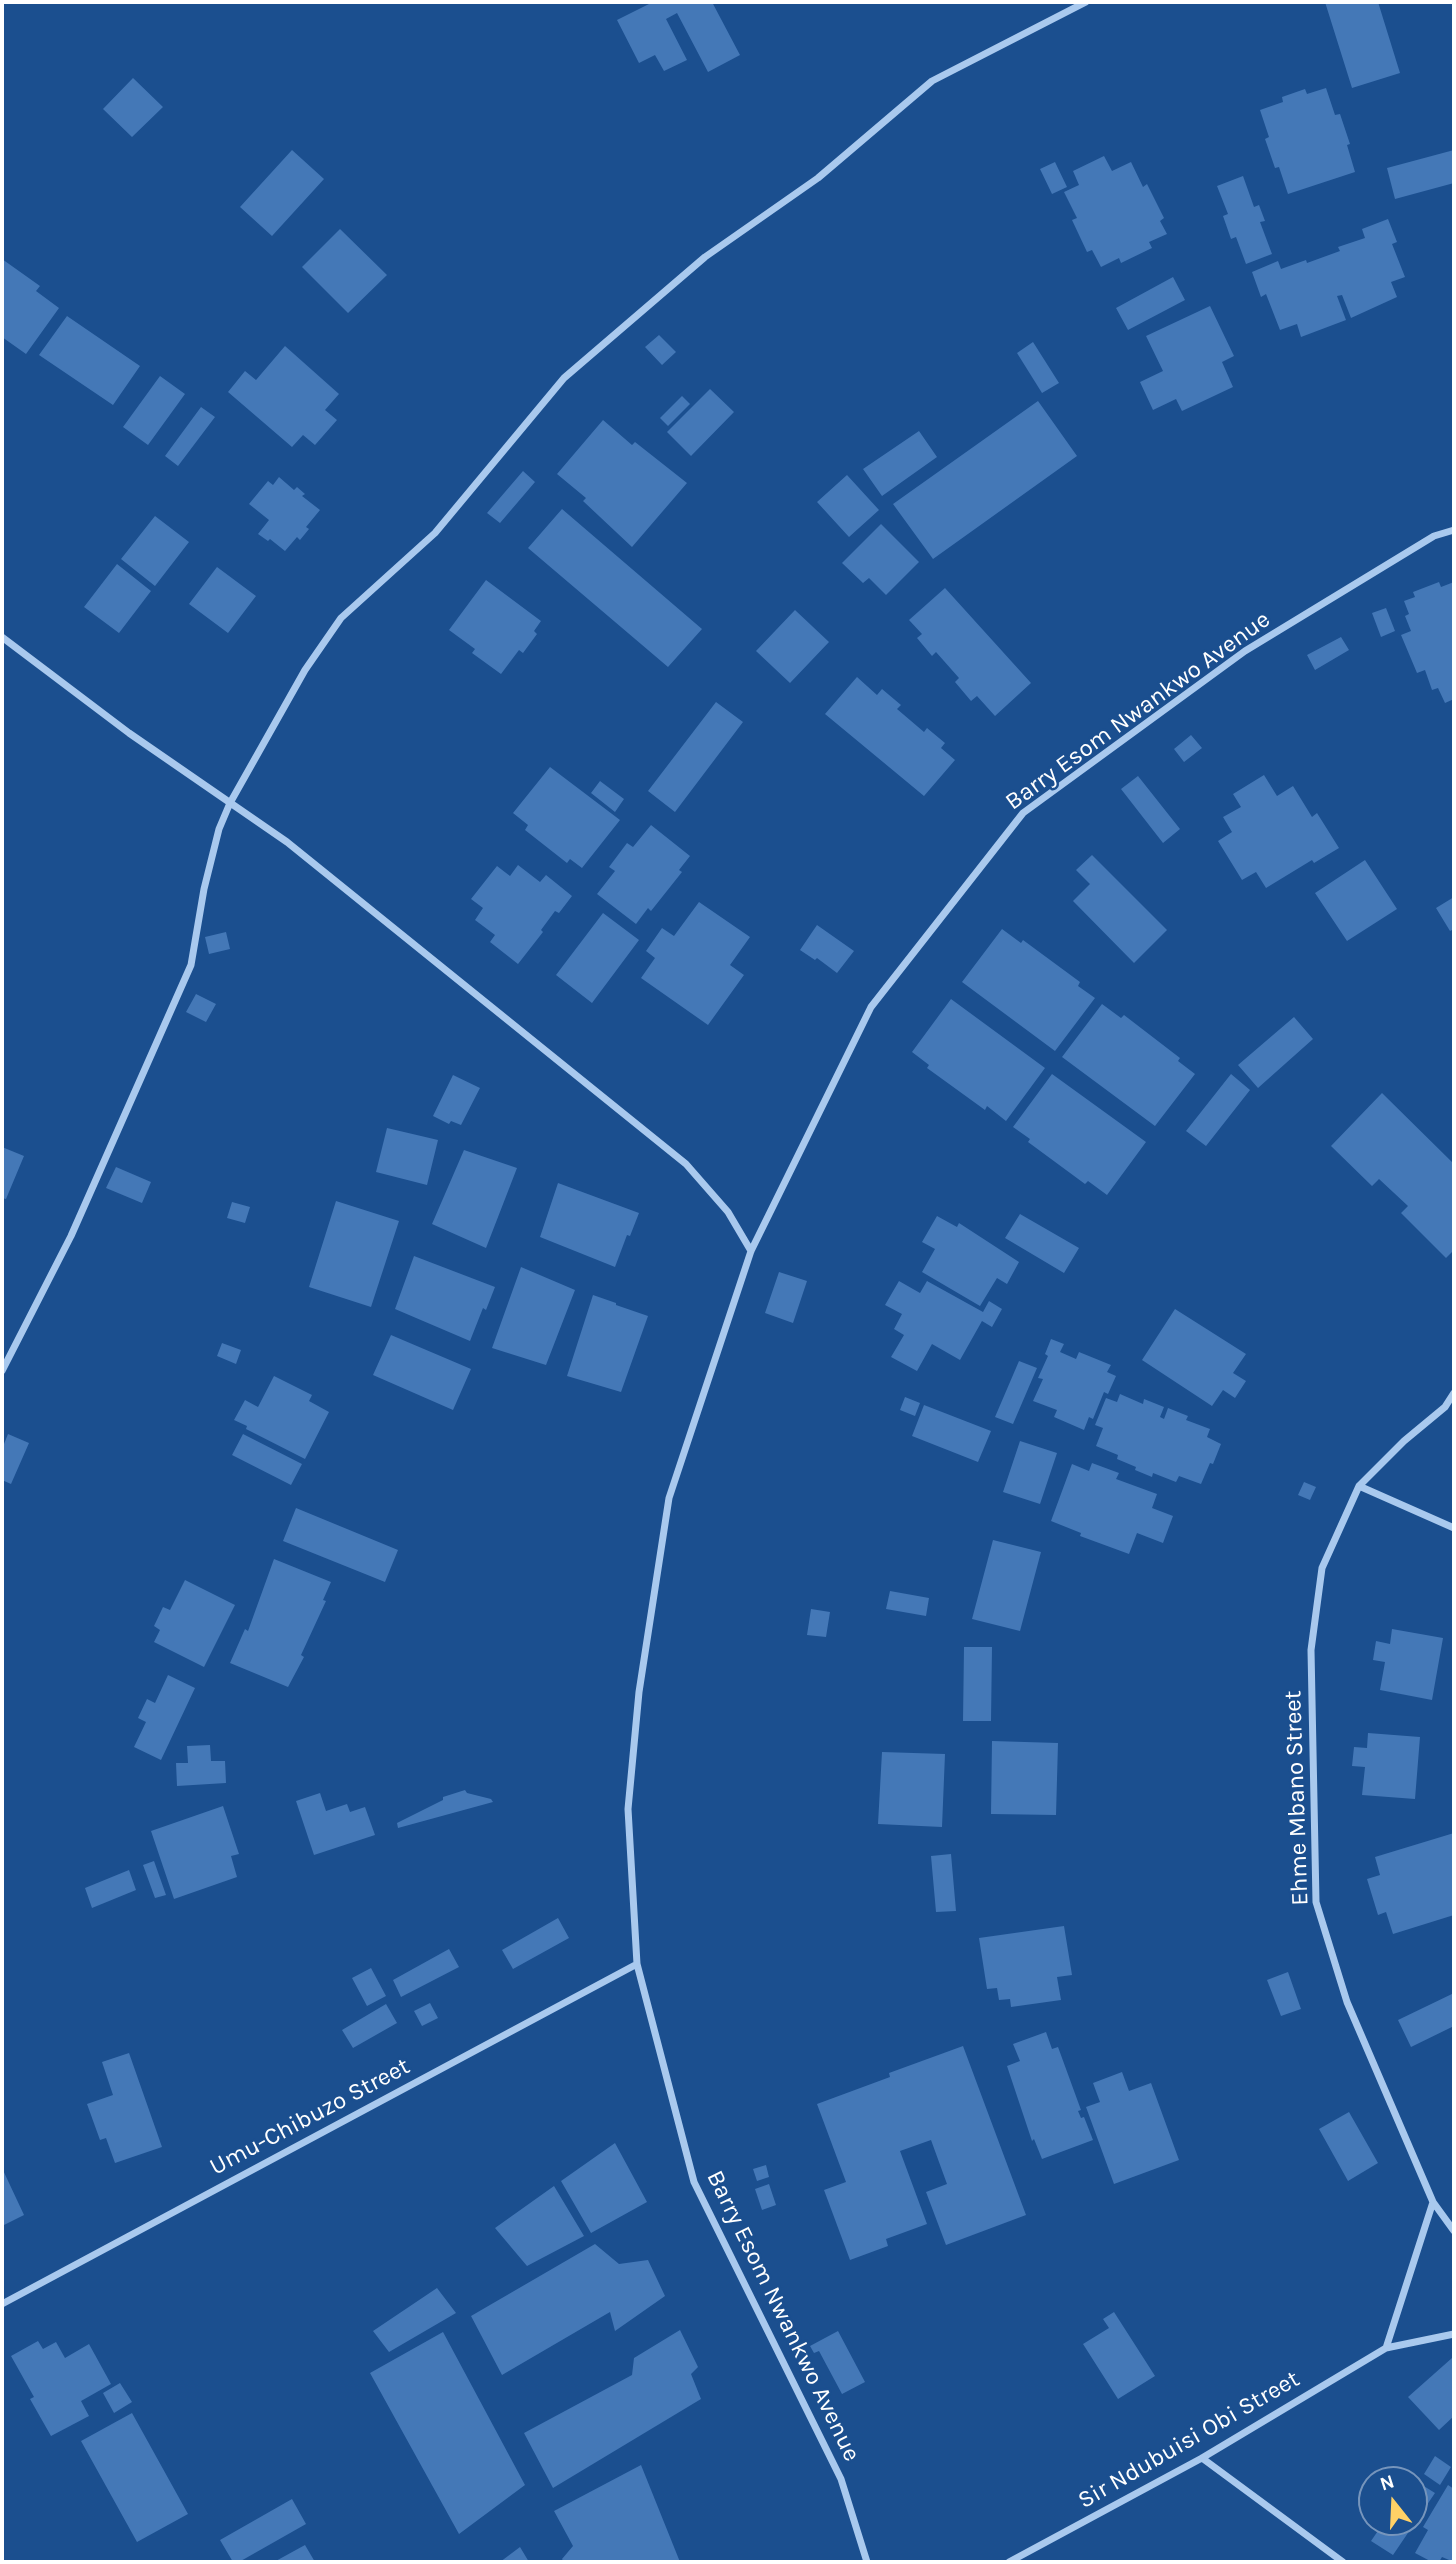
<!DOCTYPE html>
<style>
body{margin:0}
#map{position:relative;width:1456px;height:2564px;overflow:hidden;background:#1b4f8f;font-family:Karla,sans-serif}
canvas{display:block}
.frame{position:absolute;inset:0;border:4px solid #fff;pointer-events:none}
.north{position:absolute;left:1358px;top:2466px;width:70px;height:70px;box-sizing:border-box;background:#1b4f8f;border:2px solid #7695bc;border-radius:50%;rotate:342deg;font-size:19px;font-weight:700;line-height:28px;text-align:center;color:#fff}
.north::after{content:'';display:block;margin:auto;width:24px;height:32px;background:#ffd166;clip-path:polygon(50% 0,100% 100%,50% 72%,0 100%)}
</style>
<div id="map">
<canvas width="1456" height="2564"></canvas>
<div class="frame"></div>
<div class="north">N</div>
</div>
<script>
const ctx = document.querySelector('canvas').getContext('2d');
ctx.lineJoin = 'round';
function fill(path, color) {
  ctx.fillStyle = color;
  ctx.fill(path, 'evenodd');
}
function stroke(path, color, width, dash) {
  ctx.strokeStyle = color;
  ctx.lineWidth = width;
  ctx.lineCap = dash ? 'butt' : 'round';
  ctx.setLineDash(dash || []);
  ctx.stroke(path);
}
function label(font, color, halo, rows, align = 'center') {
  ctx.font = font + ' Karla,sans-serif';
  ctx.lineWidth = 5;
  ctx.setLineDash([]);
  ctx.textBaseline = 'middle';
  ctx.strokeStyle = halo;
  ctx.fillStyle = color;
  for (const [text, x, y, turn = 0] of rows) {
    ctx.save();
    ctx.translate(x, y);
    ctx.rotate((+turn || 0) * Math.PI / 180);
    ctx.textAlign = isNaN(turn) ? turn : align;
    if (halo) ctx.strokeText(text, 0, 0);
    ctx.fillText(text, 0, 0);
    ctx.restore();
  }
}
const building = new Path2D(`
 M653,2H712L740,55L708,72L677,13L666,19L687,60L664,71L655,55L639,63L617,20Z
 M1325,2H1378L1400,73L1352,88Z
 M133,78L163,107L132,137L103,109Z
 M1326,88L1335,115L1340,114L1350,144L1347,145L1355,172L1288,194L1279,167L1275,168L1265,139L1269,137L1260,110L1283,102L1282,97L1305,89L1307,94Z
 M292,150L324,179L272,236L240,207Z
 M1454,150V183L1395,199L1387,168Z
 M1104,156L1112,171L1131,162L1143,187L1147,184L1164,218L1160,221L1167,234L1149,242L1152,248L1121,263L1119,258L1101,267L1092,250L1087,252L1072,220L1077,218L1064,192L1079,185L1073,171Z
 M1055,162L1067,187L1052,194L1040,169Z
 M1243,176L1254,207L1259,205L1265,221L1260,222L1272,254L1246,264L1236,237L1231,239L1223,216L1228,214L1217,186Z
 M1388,219L1397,242L1392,244L1405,277L1391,282L1397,297L1351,318L1342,295L1337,296L1346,320L1301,337L1297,324L1280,330L1266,294L1261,297L1252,272L1278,261L1281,269L1306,260L1307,263L1340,251L1338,247L1365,238L1362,229Z
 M340,229L387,275L348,313L302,267Z
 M2,259L40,286L36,291L59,308L26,354L2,337Z
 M1173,277L1185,300L1128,330L1116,308Z
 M1210,306L1234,356L1222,362L1233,387L1182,411L1176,399L1153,410L1140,382L1163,371L1146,336Z
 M67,316L140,366L113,405L39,355Z
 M659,335L676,352L662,365L645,347Z
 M1033,342L1059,383L1042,393L1017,353Z
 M285,346L339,394L325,410L337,420L315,445L303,435L292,447L228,392L245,371L256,380Z
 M160,376L185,394L148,445L123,427Z
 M710,389L734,412L691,456L667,432Z
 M682,396L690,404L668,426L660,418Z
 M1038,401L1077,456L933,559L893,504Z
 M201,407L215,417L178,466L165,456Z
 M603,420L632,445L635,442L687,483L632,547L583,501L586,498L557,474Z
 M919,431L937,457L882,496L863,469Z
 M523,471L535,482L500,523L487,513Z
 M847,475L879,510L849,537L817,502Z
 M279,477L294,490L297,487L305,494L302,496L320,510L306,527L309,529L300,540L297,537L285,551L270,539L268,541L258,534L269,520L249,504L268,481L273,485Z
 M562,509L702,629L668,667L528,548Z
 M155,516L189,542L155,586L121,559Z
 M881,524L919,562L886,595L869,578L863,583L842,563Z
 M117,564L151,591L119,633L84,607Z
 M217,567L256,596L228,633L189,604Z
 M486,580L541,621L534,631L537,634L523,653L519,650L501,674L472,653L475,649L449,630Z
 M1439,582L1441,587L1454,582V699L1445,703L1438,688L1432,690L1425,670L1417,673L1401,635L1411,631L1405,616L1409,614L1404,601L1415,597L1413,592Z
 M945,588L1031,683L995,716L977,696L971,701L955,682L959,678L936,652L932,656L917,638L922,634L909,620Z
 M1386,608L1395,631L1381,637L1372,613Z
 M795,610L829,642L790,683L756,651Z
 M1341,637L1349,650L1315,670L1307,655Z
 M857,677L877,695L882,689L901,705L897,709L924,732L927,728L945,743L941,748L955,760L924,796L825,714Z
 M716,702L743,722L675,812L648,791Z
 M1191,735L1202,748L1184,762L1174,749Z
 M550,767L620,820L582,868L570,859L567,863L525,830L528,825L513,813Z
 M1264,775L1277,796L1293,786L1312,817L1317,813L1339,848L1314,863L1312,860L1266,888L1256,872L1242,880L1218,841L1232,832L1223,817L1241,807L1233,794Z
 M1138,776L1180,829L1163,843L1121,789Z
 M600,781L624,799L615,812L591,793Z
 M651,825L690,856L679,870L682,872L651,911L648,908L636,924L597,894L615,871L609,867L627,843L633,847Z
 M1092,855L1167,930L1134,963L1073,901L1090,884L1076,870Z
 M1365,860L1397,909L1347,941L1315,893Z
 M518,865L540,882L546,875L572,896L559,913L555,911L541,930L543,932L518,964L490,942L495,935L475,920L483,908L471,899L497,866L510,876Z
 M1454,897V929L1450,931L1436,908Z
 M699,902L750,937L730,965L744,975L708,1025L641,978L655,958L646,951L662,928L674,936Z
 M603,913L639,940L592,1003L556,975Z
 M817,925L854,951L837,973L817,958L815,960L800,950Z
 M1002,929L1021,943L1023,940L1080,982L1078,986L1095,998L1055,1051L962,982Z
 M226,932L230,949L209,954L205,937Z
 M196,994L216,1004L206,1022L186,1012Z
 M951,999L1045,1068L1006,1121L987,1106L985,1110L927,1068L929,1065L912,1052Z
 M1102,1004L1121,1018L1124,1015L1180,1058L1178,1061L1195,1074L1155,1126L1062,1057Z
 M1294,1017L1313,1039L1258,1088L1238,1065Z
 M1052,1074L1146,1142L1107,1195L1088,1181L1085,1184L1028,1142L1030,1139L1013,1127Z
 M1231,1074L1250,1090L1206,1146L1186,1131Z
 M453,1075L480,1088L461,1125L451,1121L449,1124L433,1116Z
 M1382,1093L1454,1164V1250L1446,1258L1401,1213L1408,1206L1379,1179L1372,1186L1331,1146Z
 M387,1128L438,1140L427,1185L376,1172Z
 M2,1147L24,1156L6,1199L2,1198Z
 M464,1150L517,1168L486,1248L432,1224Z
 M116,1167L151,1182L142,1203L106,1188Z
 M558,1183L639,1213L630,1236L627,1235L615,1267L540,1237Z
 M336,1201L399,1221L371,1307L309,1287Z
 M232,1202L250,1207L245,1223L227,1218Z
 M1020,1214L1079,1248L1064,1273L1005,1238Z
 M937,1216L957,1227L959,1223L1019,1262L1007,1284L997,1278L980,1306L922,1272L935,1249L922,1242Z
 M414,1256L495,1287L486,1310L483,1308L470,1341L395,1309Z
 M521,1267L575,1290L546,1365L492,1348Z
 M779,1272L807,1281L793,1323L765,1313Z
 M899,1281L920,1293L927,1281L983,1312L989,1301L1002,1309L992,1327L982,1321L960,1360L932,1344L917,1371L891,1357L904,1335L894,1329L902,1314L885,1305Z
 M593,1295L616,1303V1305L648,1316L621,1392L567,1376Z
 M1175,1309L1246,1354L1233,1373L1246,1381L1235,1398L1223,1390L1212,1406L1142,1360Z
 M391,1335L471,1369L453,1410L373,1375Z
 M1051,1339L1064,1344L1060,1352L1076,1359L1079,1352L1111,1365L1107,1372L1116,1376L1108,1394L1104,1392L1093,1419L1089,1417L1084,1430L1054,1417L1057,1410L1033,1401L1043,1379L1038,1378L1048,1356L1045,1354Z
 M222,1343L241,1350L236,1364L217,1356Z
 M1019,1361L1037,1368L1013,1424L995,1417Z
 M274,1376L312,1395L309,1401L329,1412L305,1459L246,1429L247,1426L234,1420L245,1400L258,1407Z
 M1120,1394L1143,1404L1144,1399L1164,1407L1160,1417L1164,1419L1168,1408L1188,1416L1186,1420L1210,1429L1207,1437L1221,1444L1213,1464L1210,1463L1201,1484L1179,1476L1176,1482L1153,1473L1152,1477L1135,1470L1136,1467L1117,1459L1118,1455L1096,1446L1103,1428L1095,1425L1106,1398L1117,1402Z
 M905,1397L920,1403L915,1416L900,1410Z
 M924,1405L991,1431L978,1462L912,1436Z
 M8,1434L29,1443L11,1484L2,1480V1449Z
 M243,1434L302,1464L291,1485L232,1455Z
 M1020,1441L1057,1453L1040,1504L1003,1492Z
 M1092,1463L1119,1473L1116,1479L1157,1494L1152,1508L1173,1516L1163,1543L1137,1533L1129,1554L1080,1536L1081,1533L1051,1521L1072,1464L1089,1471Z
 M1304,1482L1316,1487L1310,1500L1298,1495Z
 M296,1508L398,1550L385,1582L283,1541Z
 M993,1540L1041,1552L1020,1631L972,1619Z
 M274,1559L331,1582L323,1600L326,1601L301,1655L304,1657L288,1687L230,1663L245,1629L248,1631Z
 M185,1580L235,1605L204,1667L154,1642L160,1630L154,1626L163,1607L170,1610Z
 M890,1591L929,1598L926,1616L886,1609Z
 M811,1609L830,1612L826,1637L807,1635Z
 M1392,1629L1443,1638L1432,1700L1380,1690L1385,1662L1373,1660L1376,1641L1390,1644Z
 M964,1647H992L991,1721H963Z
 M168,1675L195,1688L161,1760L134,1747L146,1722L138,1718L147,1699L155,1703Z
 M1368,1733L1420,1737L1415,1799L1362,1795L1365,1767L1352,1766L1354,1747L1367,1748Z
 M992,1741L1058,1743L1056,1815L991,1814Z
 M210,1745L211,1761H225L226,1783L177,1786L176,1763H188L187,1746Z
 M882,1752L945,1754L942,1827L878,1824Z
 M465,1790L467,1793L491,1799L493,1802L398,1828L397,1823L443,1800V1797Z
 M320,1793L326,1811L347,1804L350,1812L365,1807L375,1835L314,1855L296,1801Z
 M223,1806L239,1854L231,1856L237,1877L174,1899L151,1831Z
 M1454,1833V1915L1393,1934L1386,1912L1378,1915L1367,1879L1380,1875L1375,1857Z
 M951,1854L956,1911L936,1912L931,1856Z
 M154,1861L166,1895L155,1898L143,1865Z
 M129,1870L136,1890L92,1908L85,1888Z
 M558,1918L569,1938L513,1969L502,1950Z
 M1064,1926L1072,1975L1057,1977L1061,2000L1011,2007L1010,1999L999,2000L997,1988L987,1989L979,1938Z
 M449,1949L459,1967L401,1997L393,1980Z
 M371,1968L386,1996L367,2006L352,1978Z
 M1288,1972L1301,2009L1281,2016L1267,1980Z
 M1454,1993V2026L1411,2047L1398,2020Z
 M430,2003L438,2018L422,2026L414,2011Z
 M386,2004L397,2023L353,2048L342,2030Z
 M1046,2032L1052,2049L1058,2047L1081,2110L1078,2111L1081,2118L1084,2117L1093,2140L1042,2159L1034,2139L1032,2141L1007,2066L1020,2061L1013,2044Z
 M963,2046L1026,2215L946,2245L926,2192L947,2184L931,2140L900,2151L927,2224L886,2239L888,2246L850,2260L824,2190L846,2182L817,2104L890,2077L889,2073Z
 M129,2053L162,2147L115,2163L106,2138L100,2140L87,2104L113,2095L102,2062Z
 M1122,2072L1129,2091L1151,2083L1179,2160L1114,2184L1086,2107L1100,2102L1093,2083Z
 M1349,2112L1378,2163L1348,2181L1319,2129Z
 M615,2143L647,2202L591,2233L561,2181Z
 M766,2165L769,2177L757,2181L753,2169Z
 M2,2168L24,2215L2,2226Z
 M769,2184L776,2205L762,2210L755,2189Z
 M554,2186L584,2236L527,2266L495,2228Z
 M595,2244L619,2264L648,2260L665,2296L615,2331L610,2312L502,2375L471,2316Z
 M437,2288L456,2313L389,2352L373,2331Z
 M1114,2312L1155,2376L1118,2399L1083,2344L1109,2328L1103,2319Z
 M680,2330L698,2367L691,2374L701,2399L553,2488L524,2433L632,2375L634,2358Z
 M838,2331L865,2382L842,2394L819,2351L814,2353L810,2346Z
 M443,2332L525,2485L459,2534L370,2373Z
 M38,2341L43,2349L56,2342L65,2358L89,2344L111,2384L81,2401L89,2416L51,2436L30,2399L34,2397L11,2356Z
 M1452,2358L1454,2361V2416L1439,2430L1408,2397Z
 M120,2383L132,2402L114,2413L103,2393Z
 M132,2413L188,2514L137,2542L81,2441Z
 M1435,2456L1451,2467L1440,2485L1424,2474Z
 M641,2465L680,2562H564L562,2559L573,2546L554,2511Z
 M1414,2480L1435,2493L1393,2555L1371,2541L1384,2522H1414Z
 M1448,2485L1454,2489V2562L1442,2557L1439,2562H1432L1415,2553L1428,2530L1423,2527Z
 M292,2499L306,2524L239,2562H233L220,2540Z
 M305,2545L315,2562H274Z
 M520,2547L529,2562H500Z`);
const minor = new Path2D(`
 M2,637L129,733L287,842L686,1164L728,1212L751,1251
 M2,1371L71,1236L191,965L204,889L219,829L230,803L305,670L341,618L435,533L564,378L705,257L818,178L932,81L1086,2
 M1359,1486L1454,1528
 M1433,2202L1454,2231
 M2,2304L637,1964
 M1386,2348L1433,2202L1347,2002L1316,1902L1311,1650L1322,1568L1359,1486L1404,1441L1445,1407L1454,1393
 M1202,2458L1343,2562
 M867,2562L841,2479L694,2182L637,1964L628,1809L639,1692L669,1498L751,1251L871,1007L1023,813L1245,651L1434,536L1454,530
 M1009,2562L1202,2458L1386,2348L1454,2334`);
const streetNames = [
 ["Barry Esom Nwankwo Avenue",1138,711,-36],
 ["Ehme Mbano Street",1297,1798,-92],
 ["Umu-Chibuzo Street",310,2117,-28],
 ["Barry Esom Nwankwo Avenue",783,2316,64],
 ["Sir Ndubuisi Obi Street",1189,2440,-30]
];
fill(building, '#4478b7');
stroke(minor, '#a9c9ee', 7);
label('24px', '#fff', '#1b4f8f', streetNames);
</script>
